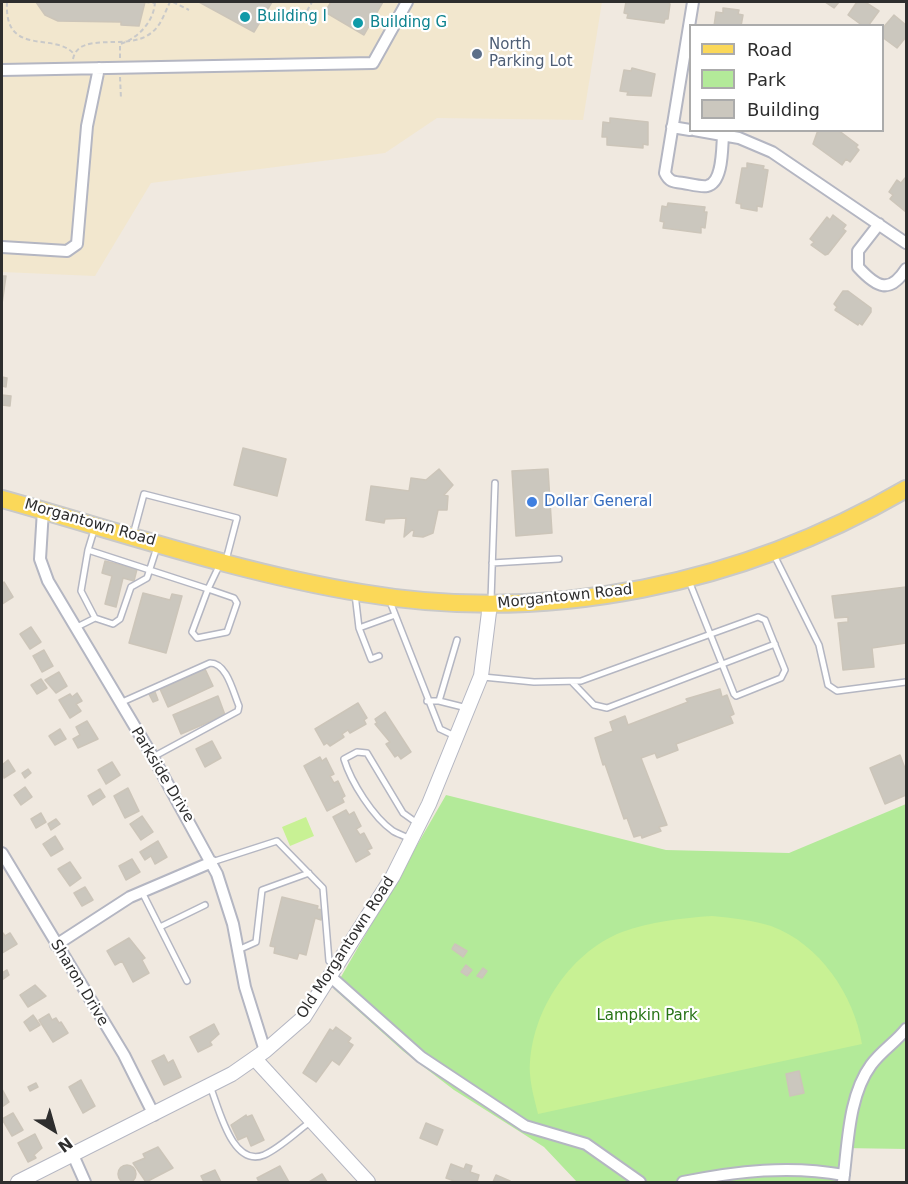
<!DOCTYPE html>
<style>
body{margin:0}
#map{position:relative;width:908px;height:1184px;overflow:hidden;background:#f0e9e0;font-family:"DejaVu Sans",sans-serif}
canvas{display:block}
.frame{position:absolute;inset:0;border:3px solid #2e2e2e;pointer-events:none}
.legend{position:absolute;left:689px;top:24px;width:195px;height:108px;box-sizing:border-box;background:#fff;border:2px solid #ababab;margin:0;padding:8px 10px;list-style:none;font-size:18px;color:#2e2e2e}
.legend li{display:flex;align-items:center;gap:12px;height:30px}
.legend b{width:30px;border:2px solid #ababab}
.north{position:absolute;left:24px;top:1100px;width:60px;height:60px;-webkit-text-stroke:4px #fff;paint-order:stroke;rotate:143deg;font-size:16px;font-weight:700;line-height:24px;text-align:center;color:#2e2e2e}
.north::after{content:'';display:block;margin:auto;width:21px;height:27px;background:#2e2e2e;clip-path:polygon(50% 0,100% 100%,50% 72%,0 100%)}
</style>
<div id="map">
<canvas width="908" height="1184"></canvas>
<div class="frame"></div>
<ul class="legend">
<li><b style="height:8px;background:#fbd859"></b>Road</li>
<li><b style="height:16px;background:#b3ea99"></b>Park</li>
<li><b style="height:16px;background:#cbc7be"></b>Building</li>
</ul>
<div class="north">N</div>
</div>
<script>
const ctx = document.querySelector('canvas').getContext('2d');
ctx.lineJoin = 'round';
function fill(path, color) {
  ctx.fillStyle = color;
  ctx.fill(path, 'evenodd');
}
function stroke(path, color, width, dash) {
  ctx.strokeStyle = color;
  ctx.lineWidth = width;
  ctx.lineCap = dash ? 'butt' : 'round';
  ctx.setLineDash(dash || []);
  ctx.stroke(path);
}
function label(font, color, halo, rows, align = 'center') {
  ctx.font = font + ' "DejaVu Sans",sans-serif';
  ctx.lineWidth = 4.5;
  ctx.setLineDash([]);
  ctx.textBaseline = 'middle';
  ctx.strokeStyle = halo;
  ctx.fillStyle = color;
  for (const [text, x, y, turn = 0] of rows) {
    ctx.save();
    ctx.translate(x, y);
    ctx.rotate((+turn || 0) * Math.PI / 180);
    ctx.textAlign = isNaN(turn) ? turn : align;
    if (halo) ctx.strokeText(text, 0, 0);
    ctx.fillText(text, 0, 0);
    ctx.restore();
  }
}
const education = new Path2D(`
 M2,2H602L583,120L437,118L385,153L151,183L95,276L2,272Z`);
const green = new Path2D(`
 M446,795L666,850L789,853L906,804V1149L843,1148L838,1182H577L544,1147L454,1090L403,1051L334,989Z`);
const pitch = new Path2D(`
 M306,817L314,836L290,846L282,827Z
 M712,916C732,918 752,920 771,926C820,944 854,995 862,1044L538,1114C535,1101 531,1088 530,1074C528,1016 568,953 622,932C650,922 682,918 712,916Z`);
const building = new Path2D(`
 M36,2H145L139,26L121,25V22L58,21L45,15Z
 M199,2H272L254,32Z
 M331,2H383L364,35L325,12Z
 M626,2H667L670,4L668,19H665L664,23L627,18L628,14L624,13Z
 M825,2H839L834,8Z
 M857,2H865L879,11L868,26H863L848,15Z
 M723,8L739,10L738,14L743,15L741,26H714L716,12L723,13Z
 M894,15L906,25V37L897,48L882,37V29Z
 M632,68L655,74L651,96L627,95L628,92L620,91L624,70L631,71Z
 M610,118L648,122V145L643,144V148L607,145V137H602L603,122L610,123Z
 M818,130H838L858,145L856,147L859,150L850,162L846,159L842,165L813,144Z
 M747,163L764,166L763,169L768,170L762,207L757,206V211L741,208V204L736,203L742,168H747Z
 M905,178L906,179V212L890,199L893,195L889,192L897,180L901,183Z
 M668,203L705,207L704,212H707L705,228L701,227V233L663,228L664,222L660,221L662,206L667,207Z
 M833,215L846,225L843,229L846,231L828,254L825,255L811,245L814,242L810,239L827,217L830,220Z
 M2,276H6L2,304Z
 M843,291H848L871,308V312L862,325L859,323L858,325L835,310L837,307L834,304Z
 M2,377L7,378L6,387L2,386Z
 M2,395L11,396L10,406L2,405Z
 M243,448L286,459L277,496L234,485Z
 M439,469L453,485L444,495L448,496L447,510H438L433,533L423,537L413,536L414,531L412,530L404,537L406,518L385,519L384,523L366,520L371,486L409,491L411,478L426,480Z
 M548,469L552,533L516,536L512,471Z
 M105,561L137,569L134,581L123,578L116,607L105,604L112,576L102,573Z
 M4,582L13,597L2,604V584Z
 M906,587V643L872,648L874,667L843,670L838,623L848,622V617L835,618L832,596Z
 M143,593L170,600L172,594L182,596L166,653L129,643Z
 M31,627L41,642L30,649L20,634Z
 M44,650L53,666L42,672L33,656Z
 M205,669L213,686L168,707L160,689Z
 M59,672L67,686L56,693L45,680Z
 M41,679L47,688L37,694L31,685Z
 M720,689L722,697L727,695L734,714L730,716L733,723L676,744L678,750L657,758L655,753L641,758L667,825L659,827L661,831L642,838L641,835L634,837L627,818L624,819L605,764L603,765L595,738L613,731L610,722L625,716L628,725L688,702L686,699Z
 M155,692L158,700L153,702L149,694Z
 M77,693L82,701L76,704L81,711L70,718L59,700L70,694L72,697Z
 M218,696L225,715L181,734L173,715Z
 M358,703L367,718L364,720L366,724L350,733L348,730L342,734L344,737L330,746L327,743L324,745L315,729Z
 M385,712L411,752L401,759L398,755L395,757L386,744L390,742L375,724L377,723L375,719Z
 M87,721L98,739L78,748L73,739L80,735L76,727Z
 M60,729L66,739L55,745L49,736Z
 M212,741L221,758L205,767L196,749Z
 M900,755L906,771V795L885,804L870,768Z
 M320,757L322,761L326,758L334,774L330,776L334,783L338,781L345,796L342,798L344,802L327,811L304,766Z
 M8,760L15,771L4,778L2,765Z
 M112,762L120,775L106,784L98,770Z
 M28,769L31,773L25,778L22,773Z
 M25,787L32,797L21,805L14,795Z
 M128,788L139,811L125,818L114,796Z
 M100,789L105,797L93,805L88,796Z
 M346,810L349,815L354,812L361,826L356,829L360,835L364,833L372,848L367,850L370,854L356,862L333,817Z
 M41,813L46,822L36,828L31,819Z
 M142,816L153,832L141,840L130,824Z
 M56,819L60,824L51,830L48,824Z
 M55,836L63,849L51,856L43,844Z
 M158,841L167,857L155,864L151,856L145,860L140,852Z
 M132,859L140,872L126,880L119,866Z
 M70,862L81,878L70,886L58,869Z
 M85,887L93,900L82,906L74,893Z
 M282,897L318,906L317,909L323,910L321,920L315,918L306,955L299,953L297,959L274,953L275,947L270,946Z
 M3,933L5,936L10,933L17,944L2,953Z
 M129,938L145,958L142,960L149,973L133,982L122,961L115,965L107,951Z
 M455,944L467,951L463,957L452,949Z
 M466,965L472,970L467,976L461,972Z
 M483,968L487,971L482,978L477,976Z
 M7,970L9,975L2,980V973Z
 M35,985L46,996L28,1007L20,995Z
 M49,1014L52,1020L56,1018L59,1023L61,1022L68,1033L53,1042L39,1020Z
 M33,1015L40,1025L30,1031L24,1022Z
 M214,1024L219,1034L210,1042L212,1045L198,1052L190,1037Z
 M336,1027L351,1038L348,1042L353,1045L339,1065L332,1060L316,1082L303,1073L330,1029L333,1031Z
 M164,1055L168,1063L173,1060L181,1077L164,1085L152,1061Z
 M799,1071L804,1093L790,1096L786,1074Z
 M81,1080L95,1106L83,1113L69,1087Z
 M36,1083L38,1087L30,1091L28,1087Z
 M2,1089L9,1102L2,1107Z
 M13,1113L23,1130L12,1136L2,1119Z
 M246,1115L247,1117L252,1115L264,1140L251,1146L247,1136L238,1140L231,1125Z
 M426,1123L443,1130L437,1145L420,1138Z
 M35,1134L42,1148L34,1155L36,1158L28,1162L18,1143Z
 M158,1147L173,1168L146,1182L133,1163L145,1158L143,1154Z
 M451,1164L464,1169L466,1164L472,1166L470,1172L479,1175L477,1182H457L446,1178Z
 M118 1174a9 9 0 1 1 18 0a9 9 0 1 1-18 0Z
 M280,1166L289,1182H259L257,1178Z
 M215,1170L221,1182H204L201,1176Z
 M322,1174L327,1182H309Z
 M496,1175L510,1181V1182H493Z`);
const path = new Path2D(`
 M7,2C4,58 54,31 74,54
 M145,2L154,3
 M173,2L189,10
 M307,11L312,2
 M120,58V44C139,38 154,21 155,2
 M73,59C79,30 128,52 151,33C161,26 165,12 170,2
 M120,77L121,99`);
const service = new Path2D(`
 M95,527L88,550L208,589L220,564
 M133,535L144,494L237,518L226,560
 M88,550L81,591L95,618L113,624L120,619L131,587L147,578L157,547
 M774,555L819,645L828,685L837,691L906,682
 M492,563L559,559
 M208,589L234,598L237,603L227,632L197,638L192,632Z
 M355,594L359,628L371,659L379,656
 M389,599L440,729L457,737
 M491,600L495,483
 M75,628L95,618
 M359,628L395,615
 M483,677L534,682L581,681L758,617L765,620L785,670L781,678L736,696L734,694L689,581
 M572,682L594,705L607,708L775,644
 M427,701H439L457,640
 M439,701L467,708
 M120,703L210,663C227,663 233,692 239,706L238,711L153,757
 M410,839C405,836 398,834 393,831C373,817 351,782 344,759L357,752L367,753L403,813L417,823
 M212,862L277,841L323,888L329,961L336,967
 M142,892L187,981
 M160,927L205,905
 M238,950L256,942L262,890L309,873
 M210,1086C219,1108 232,1168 264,1155C280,1148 296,1132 310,1122`);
const minor = new Path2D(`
 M693,2L665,173C669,182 674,182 683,183C690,184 700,187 707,186C723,183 722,148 723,135
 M2,70L373,63L407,2
 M672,127L690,130
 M694,130L739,138L772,152L906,243
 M879,224L858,251V267C877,288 890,294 906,269
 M2,247L67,251L77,244L87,126L99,68
 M43,510L40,559L48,581L153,757L217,874L233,924L245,987L265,1051
 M2,853L124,1055L154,1115
 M56,945L130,897L212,862
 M331,977L421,1057L525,1126L586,1144L640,1182
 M73,1155L85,1182
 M683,1182C737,1171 790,1165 844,1175
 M843,1182C848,1146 848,1096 871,1065C881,1051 896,1042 906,1029`);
const tertiary = new Path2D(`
 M255,1059L368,1182
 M18,1182L232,1074L265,1051L304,1017L393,876L429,804L481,676L490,604`);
const primary = new Path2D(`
 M2,499C120,532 240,573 362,593C549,625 743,584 906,489`);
const markers = [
 [245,17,6,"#0f9aa8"],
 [358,23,6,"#0f9aa8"],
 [477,54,6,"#5c6f8a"],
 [532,502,6,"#3f7fe0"]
];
const cultureNames = [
 ["Building I",257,17],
 ["Building G",370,23]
];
const serviceNames = [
 ["North",489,45],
 ["Parking Lot",489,62]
];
const shopNames = [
 ["Dollar General",544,502]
];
const streetNames = [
 ["Morgantown Road",90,523,16],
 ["Morgantown Road",565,597,-6],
 ["Parkside Drive",162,775,59],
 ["Old Morgantown Road",346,948,-57],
 ["Sharon Drive",79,983,59]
];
const parkNames = [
 ["Lampkin Park",647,1016]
];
fill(education, '#f2e7ce');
fill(green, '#b3ea99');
fill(pitch, '#c8f194');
fill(building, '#cbc7be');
stroke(building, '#ccc5b9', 1.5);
stroke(service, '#b4b6c2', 8);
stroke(minor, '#b4b6c2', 14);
stroke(tertiary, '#b4b6c2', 16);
stroke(primary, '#c9c9c9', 20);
stroke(path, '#c9c9c9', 2, [4.5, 3]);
stroke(service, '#fff', 5);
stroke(minor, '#fff', 10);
stroke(tertiary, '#fff', 14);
stroke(primary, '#fbd859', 16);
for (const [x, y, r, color] of markers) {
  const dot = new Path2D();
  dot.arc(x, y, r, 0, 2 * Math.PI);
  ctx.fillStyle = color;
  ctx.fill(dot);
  stroke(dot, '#fff', 2);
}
label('15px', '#0d838f', '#fff', cultureNames, 'left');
label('15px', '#4e5e75', '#fff', serviceNames, 'left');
label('15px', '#366cbe', '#fff', shopNames, 'left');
label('15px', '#2e2e2e', '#fff', streetNames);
label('15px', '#277315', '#fff', parkNames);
</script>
